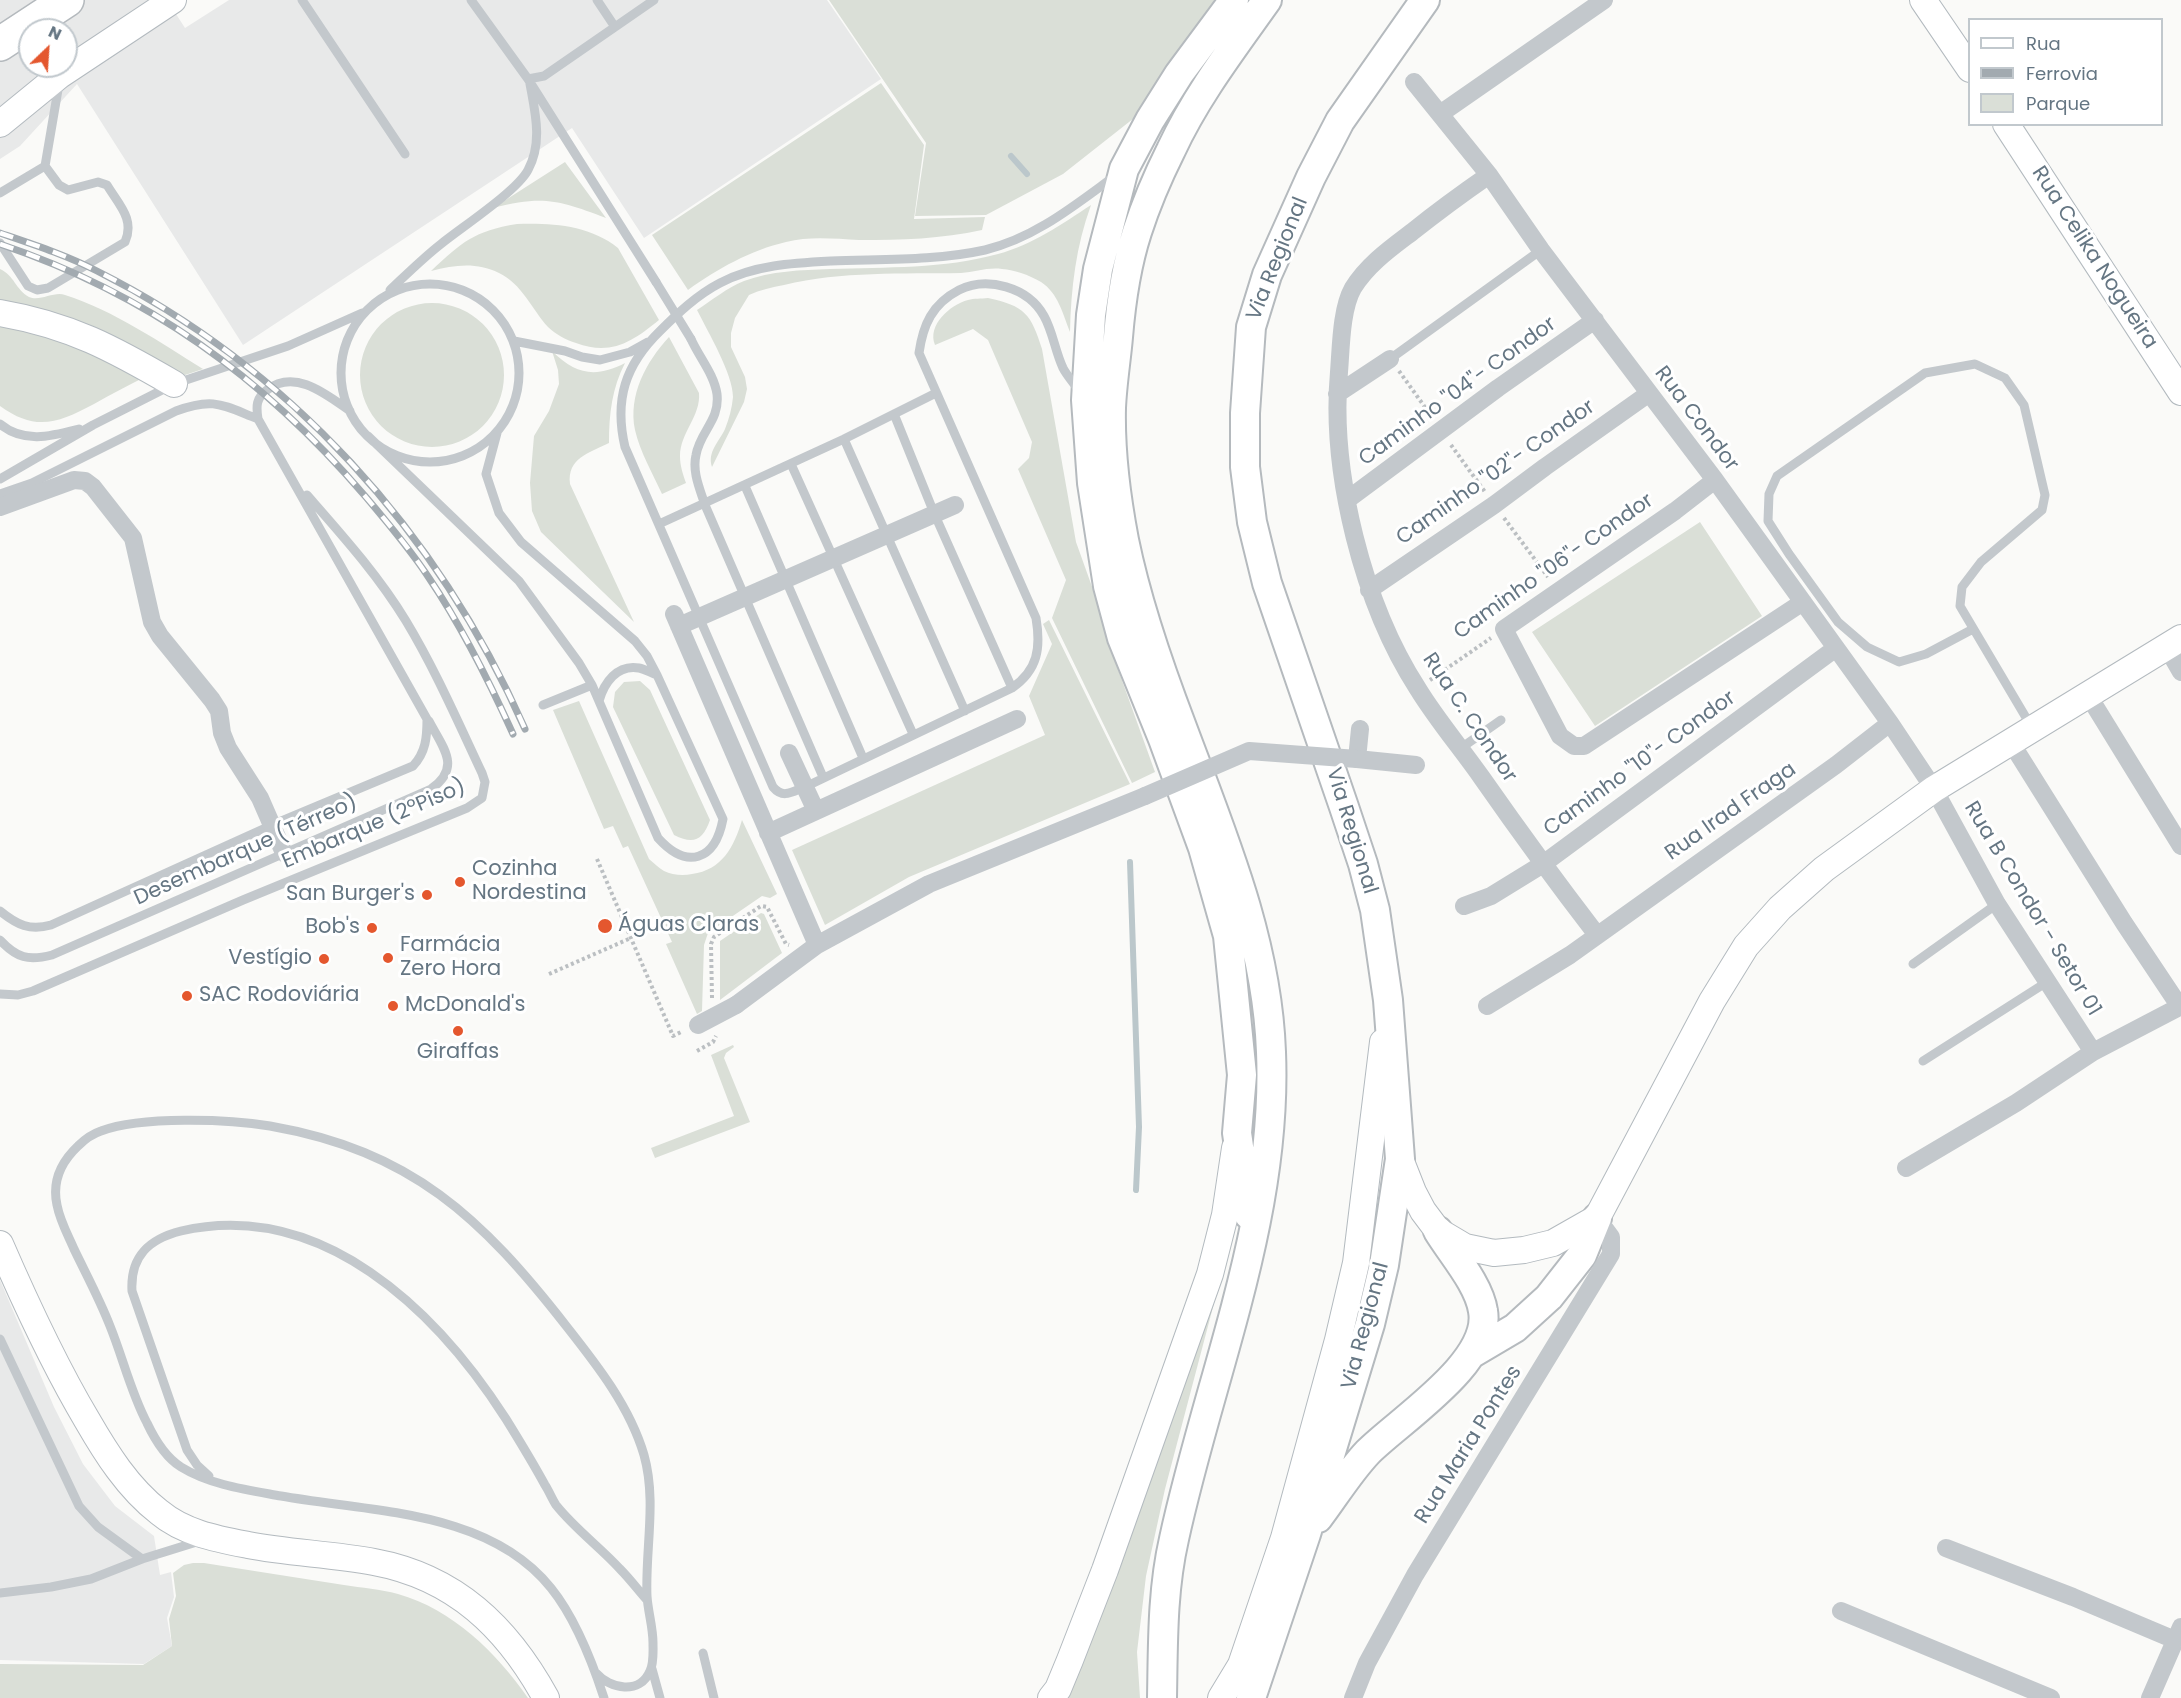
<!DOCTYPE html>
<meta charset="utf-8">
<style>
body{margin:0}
#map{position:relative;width:2181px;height:1698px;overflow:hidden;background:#fafaf8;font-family:Poppins,sans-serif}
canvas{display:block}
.legend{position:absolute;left:1968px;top:18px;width:195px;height:108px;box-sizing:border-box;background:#fff;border:2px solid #c1c8cd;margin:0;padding:8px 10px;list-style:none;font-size:18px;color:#657683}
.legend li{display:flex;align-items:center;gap:12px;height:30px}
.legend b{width:30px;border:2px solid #c1c8cd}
.north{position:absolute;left:18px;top:18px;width:60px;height:60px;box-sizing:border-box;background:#fff;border:2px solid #c1c8cd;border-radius:50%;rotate:25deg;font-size:16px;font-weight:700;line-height:24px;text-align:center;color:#657683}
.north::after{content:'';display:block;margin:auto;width:21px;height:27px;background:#e4572e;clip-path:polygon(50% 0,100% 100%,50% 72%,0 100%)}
</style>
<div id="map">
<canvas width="2181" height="1698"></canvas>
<ul class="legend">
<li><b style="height:8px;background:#fff"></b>Rua</li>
<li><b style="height:8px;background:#a2aab0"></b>Ferrovia</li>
<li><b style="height:16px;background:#dadfd7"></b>Parque</li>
</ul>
<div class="north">N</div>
</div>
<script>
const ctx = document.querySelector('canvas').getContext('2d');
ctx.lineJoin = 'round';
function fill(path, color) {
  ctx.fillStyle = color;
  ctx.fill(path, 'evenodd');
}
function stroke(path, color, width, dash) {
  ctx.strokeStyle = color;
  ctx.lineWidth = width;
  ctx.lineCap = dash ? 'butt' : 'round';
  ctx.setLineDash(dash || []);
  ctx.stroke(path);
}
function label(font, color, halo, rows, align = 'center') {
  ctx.font = font + ' Poppins,sans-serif';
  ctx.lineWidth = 6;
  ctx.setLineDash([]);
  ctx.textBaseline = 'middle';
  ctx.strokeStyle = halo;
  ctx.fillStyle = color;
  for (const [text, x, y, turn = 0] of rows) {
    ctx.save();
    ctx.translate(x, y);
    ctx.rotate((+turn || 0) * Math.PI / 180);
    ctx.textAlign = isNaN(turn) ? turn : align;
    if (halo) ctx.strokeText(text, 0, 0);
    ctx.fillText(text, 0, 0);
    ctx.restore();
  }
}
const built = new Path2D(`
 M0,0H167L185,28L229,0H827L881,79L644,238L572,128L243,345L77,84L20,146L0,159ZM30,30H66V66H30Z
 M0,1280L54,1407L83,1464L115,1506L154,1536L160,1575L171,1572L174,1597L167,1618L172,1646L144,1664L0,1660Z`);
const green = new Path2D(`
 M829,0H1216L1143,111L1063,174L986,215L915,216L926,143Z
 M881,83L924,145L914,219L985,217L982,230C942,239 901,240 859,240C835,239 810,236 786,242C751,250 717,269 688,290L652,235Z
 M565,162L606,218C559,200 543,195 493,208Z
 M1091,205C1076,246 1071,288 1070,332C1063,314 1058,293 1041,282C1029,275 1015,270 1002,269C988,267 975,272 961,273C902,274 842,271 784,285C772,287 760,290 749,295L735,318L731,333V347L745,377L747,389L744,402L712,467C707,452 719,442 725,429C729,419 732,408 733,397C733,374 708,332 697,310C712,300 727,288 744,281C771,271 801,270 830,269C886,267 944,269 998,254C1032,245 1062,224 1091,205Z
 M517,224C553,223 589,225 618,248L659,320C632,342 611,356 576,343C566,340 555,334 548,327C531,308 522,284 499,273C476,262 455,265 431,271C462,242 474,231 517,224Z
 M0,269C14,275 16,290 29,297C40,302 54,291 65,295C113,310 161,343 203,369L179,377L0,306Z
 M988,298C1025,306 1031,314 1042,349L1076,542L1100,609L1115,661L1155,772L1132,783L1052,618L1066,580L1018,469L1029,458L1032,442L988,340L973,329L935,345C927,325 950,305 968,300C974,298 981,299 988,298Z
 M360 375a72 72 0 1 1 144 0a72 72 0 1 1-144 0Z
 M0,318L13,321L147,376C129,385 111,394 94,404C58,423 36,432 0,406Z
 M669,337L699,393C701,416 680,433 680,456C680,466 683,474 686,483L662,494C653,474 640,452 635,430C628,395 646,362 669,337Z
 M552,351C576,375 596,378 625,363C612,388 609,414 609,443C589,453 567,458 570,484L634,622L541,532L532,511L530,483L534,436L549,411L559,384L558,370Z
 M1700,522L1762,616L1595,726L1532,632Z
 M1049,620L1130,784L909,877L825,925L792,850L1045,735L1029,696L1052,644L1043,624Z
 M640,681L650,690L710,820C703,840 694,845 674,835L613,707L615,692L624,682Z
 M579,701L649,859C654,863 659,868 664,871C672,875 683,876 692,874C722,870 734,847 742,820L777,894L770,898L762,896L708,933L704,945L702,1011L697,1014L666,944L672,942L628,846L623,848L613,826L604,829L553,710Z
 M761,913L764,914L782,953L720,1000V941Z
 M733,1045L734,1047L726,1053L724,1058L750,1122L655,1158L651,1148L734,1116L711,1055Z
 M1227,1254L1165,1489L1146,1576L1137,1652L1140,1698H1067Z
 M193,1563H204C250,1570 297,1578 344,1585C362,1588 380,1589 398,1594C452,1609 497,1653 528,1698H0V1664L143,1665L172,1646L169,1619L176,1596L173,1573L184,1565Z`);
const stream = new Path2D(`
 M1011,156L1027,174
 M1130,862L1139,1127L1136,1190`);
const path = new Path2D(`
 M1399,371L1432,417
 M1451,445L1485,492
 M1504,518L1548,577
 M1430,680L1491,638
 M597,859L673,1036L683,1031
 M549,974L631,938
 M712,998L711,944L714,937L761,906L767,907L786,944L789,945
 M697,1051L713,1042L716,1036`);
const lane = new Path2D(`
 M302,0L405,154
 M471,0L528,79L656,282
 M597,0L615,27
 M528,79L544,76L654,0
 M0,193L45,166L59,84
 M0,243L28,286L37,290L48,288L125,242C135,219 119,205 107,185L98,182L68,190L59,185L45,166
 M341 373a89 89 0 1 1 178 0a89 89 0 1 1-178 0Z
 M390,290C407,274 423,258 441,244C462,227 517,191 528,170C543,142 535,112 530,84
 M691,339C699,357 714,374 717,394C720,421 700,431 696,455C692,472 700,489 705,505L823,777
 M514,341L565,351L582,357L600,360L630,352L648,342
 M1390,359L1541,250
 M1079,391C1074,383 1067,376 1063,368C1055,351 1053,332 1044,316C1028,287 987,276 959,290C932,304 923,325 919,353L1036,618C1041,648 1038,670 1012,688L805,787C792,792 783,799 773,787L625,447C614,400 625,365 660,331C678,313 697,295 720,283C754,265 793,263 831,261C882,259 935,261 985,250C1035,238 1075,205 1115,176
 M894,414L934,513L1012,688
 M258,419C256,406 256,398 267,390C295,368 327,395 350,411
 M0,424C24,444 52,436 79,429
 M368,436L519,581L579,663L592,685L658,838C687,870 715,861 723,819L657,675L647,656L635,641L521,542L499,513L486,474L497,433
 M844,439L965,711
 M791,464L913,734
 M0,479L93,425L174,384L288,346L362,313
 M745,486L863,758
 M0,494L32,483L176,411C214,397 222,405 258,419L427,719C427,737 426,752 413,766L272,825L51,925C30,931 17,925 0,911
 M659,524L844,439L936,393
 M1973,629L1926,654L1899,662L1867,647L1838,622L1789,554L1768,521L1769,494L1777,476L1925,373L1975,364L2005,378L2024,405L2045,495L2042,510L1981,562L1962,587L1960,606L2031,726
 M599,701C604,683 617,664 639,668C645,669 651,673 657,675
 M543,705L592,685
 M1461,748L1501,720
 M0,940C17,958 28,961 52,955L431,789C462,767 443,748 429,721
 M1913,964L1997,904
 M0,994L18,995L33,991L243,900L467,808L482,798L485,782L482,773C458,722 435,669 406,621C378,575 342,535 307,495
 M1923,1061L2047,982
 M0,1339L79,1506L98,1527L142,1559
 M209,1476L197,1465L187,1450L132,1291C130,1256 149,1239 181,1231C322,1199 436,1310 506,1419C519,1440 533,1463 545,1485C549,1491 552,1499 556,1505C575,1529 600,1547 620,1569C630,1579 638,1590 647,1600
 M0,1593L51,1587L91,1579L142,1559L203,1540
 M703,1653L714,1698
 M652,1669L660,1698
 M596,1673C610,1689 640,1695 650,1671C654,1663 653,1652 653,1643C653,1627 648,1612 647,1596C645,1550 657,1501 644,1455C630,1407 597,1365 567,1327C481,1217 412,1151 270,1126C228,1119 141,1116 101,1131C92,1134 84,1140 78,1146C61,1162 52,1182 57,1205C60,1221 68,1235 74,1249C86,1274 100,1300 110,1326C123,1358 131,1393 147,1423C155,1440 165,1457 181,1467C210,1485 248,1490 281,1496C371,1512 489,1510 551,1588C576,1619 592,1661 604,1698`);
const street = new Path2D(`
 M1414,82L1489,175L1541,250L1715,480L1890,723L1934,789L1997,904L2093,1052
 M1440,114L1604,0
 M1489,175C1463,193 1437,212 1412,232C1391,248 1368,264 1353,288C1341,309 1341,348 1339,372C1330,473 1363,604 1418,689C1437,720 1461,748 1482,778C1519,831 1557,883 1597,935
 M1337,394L1390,359
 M1715,480L1675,511L1504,629L1560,736L1574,746H1584L1803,602
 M1347,500L1498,388L1595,320
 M0,507L74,480L85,481L93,487L133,538L152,622L160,636L212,700L219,711L222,733L228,748L260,798L284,853
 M1369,590L1494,505L1545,467L1648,394
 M674,614L817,945
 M679,626L955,505
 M2166,646L2181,672
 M2088,695L2181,846
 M1360,729L1357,759L1416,765
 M2010,741L2124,923L2180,1007
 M789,753L816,811
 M768,833L1017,719
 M1464,906L1491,896L1543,864L1836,648
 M736,1005L817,945L929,884L1145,796
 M1487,1006L1570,955L1836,765L1890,723
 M1906,1168L2016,1103L2093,1052L2181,1006
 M1946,1548L2073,1597L2175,1640
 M1841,1611L2051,1698
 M1353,1698L1367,1663L1415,1575L1611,1254V1237L1597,1218
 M2150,1698L2181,1627`);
const secondary = new Path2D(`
 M1923,0L1970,69
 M0,124L60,75L173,0
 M2006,124L2181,392
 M0,313C70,325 114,349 174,384
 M1400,1159L1413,1192L1423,1211L1438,1231L1465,1247L1494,1253L1524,1250L1553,1243L1597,1218L1712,1001L1746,946L1780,908L1824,869L1934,789L2181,638
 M0,1244C26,1304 53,1363 87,1420C106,1453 128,1488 159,1512C184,1533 217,1539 248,1545C289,1553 332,1554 374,1562C455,1577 507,1627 546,1698
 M1051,1698L1058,1689L1070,1660L1105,1570L1210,1274L1225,1215L1235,1148
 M1221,1698L1241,1665L1284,1538L1338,1340L1356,1263L1383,1042`);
const primary = new Path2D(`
 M1234,0L1179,74L1150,120L1124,169L1098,269L1091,315L1086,400L1092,483L1108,586L1122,638L1163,739L1203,848L1228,936L1242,1075L1237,1133L1249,1215
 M1471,1354L1515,1328L1549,1297L1582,1255L1597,1218
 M1318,1518C1334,1497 1349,1472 1368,1452C1400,1420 1492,1362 1483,1311C1479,1284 1452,1254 1438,1231
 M1162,1698C1163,1645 1162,1591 1174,1539C1209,1377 1278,1220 1271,1052C1267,938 1221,832 1182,727C1159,667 1137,604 1124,540C1116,498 1110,451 1111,408C1112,384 1116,360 1118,337C1121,301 1126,266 1137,232C1146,204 1158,176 1171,150C1196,96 1233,48 1267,0
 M1251,1698L1306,1534L1370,1324L1384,1265L1400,1159L1388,1000L1375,910L1363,864L1344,807L1267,583L1252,522L1245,467V413L1251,327L1267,275L1311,177L1340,121L1425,0`);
const highway = new Path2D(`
 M0,44L67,0`);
const rail = new Path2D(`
 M0,233C32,244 66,255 97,271C290,368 438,532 525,729
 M0,244C148,294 263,377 365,496C387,522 410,549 429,578C462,627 489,681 513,734`);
const laneBridge = new Path2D(`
 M656,282L691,339`);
const streetBridge = new Path2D(`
 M1145,796L1249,751L1357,759
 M698,1025L736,1005`);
const markers = [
 [460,882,6,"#e4572e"],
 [427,895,6,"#e4572e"],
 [605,926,8,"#e4572e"],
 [372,928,6,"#e4572e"],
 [388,958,6,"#e4572e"],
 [324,959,6,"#e4572e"],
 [187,996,6,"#e4572e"],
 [393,1006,6,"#e4572e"],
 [458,1031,6,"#e4572e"]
];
const streetNames = [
 ["Rua Celika Nogueira",2094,258,57],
 ["Via Regional",1278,259,-68],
 ["Caminho \"04\"- Condor",1458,392,-36],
 ["Rua Condor",1696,419,53],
 ["Caminho \"02\"- Condor",1496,473,-35],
 ["Caminho \"06\"- Condor",1554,567,-35],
 ["Rua C. Condor",1469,718,56],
 ["Caminho \"10\"- Condor",1640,764,-36],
 ["Rua Irad Fraga",1731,812,-35],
 ["Embarque (2ºPiso)",374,825,-23],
 ["Via Regional",1351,831,73],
 ["Desembarque (Térreo)",246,851,-24],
 ["Rua B Condor - Setor 01",2032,909,59],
 ["Via Regional",1366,1326,-75],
 ["Rua Maria Pontes",1469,1445,-58]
];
const poiNames = [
 ["Cozinha",472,870],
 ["Nordestina",472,894],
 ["San Burger's",415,895,"right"],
 ["Águas Claras",618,926],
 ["Bob's",360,928,"right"],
 ["Farmácia",400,946],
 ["Zero Hora",400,970],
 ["Vestígio",312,959,"right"],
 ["SAC Rodoviária",199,996],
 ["McDonald's",405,1006],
 ["Giraffas",458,1053,"center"]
];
fill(built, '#e8e9e9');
fill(green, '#dadfd7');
stroke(stream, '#bbc7cb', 6);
stroke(secondary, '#b3babf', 28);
stroke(primary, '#b5babe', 32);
stroke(highway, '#b4b9bd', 36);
stroke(path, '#bbbfc2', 4, [3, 3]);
stroke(lane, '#c3c8cc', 9);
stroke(street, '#c3c8cc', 18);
stroke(secondary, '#fff', 26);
stroke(primary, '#fff', 28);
stroke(highway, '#fff', 33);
stroke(rail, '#a2aab0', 7);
stroke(rail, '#fff', 4.5, [14]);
stroke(laneBridge, '#c3c8cc', 9);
stroke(streetBridge, '#c3c8cc', 18);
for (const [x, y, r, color] of markers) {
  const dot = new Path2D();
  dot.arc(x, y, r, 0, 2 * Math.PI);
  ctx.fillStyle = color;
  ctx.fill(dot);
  stroke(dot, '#fff', 2);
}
label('21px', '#657683', '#fff', streetNames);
label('21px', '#657683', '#fff', poiNames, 'left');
</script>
